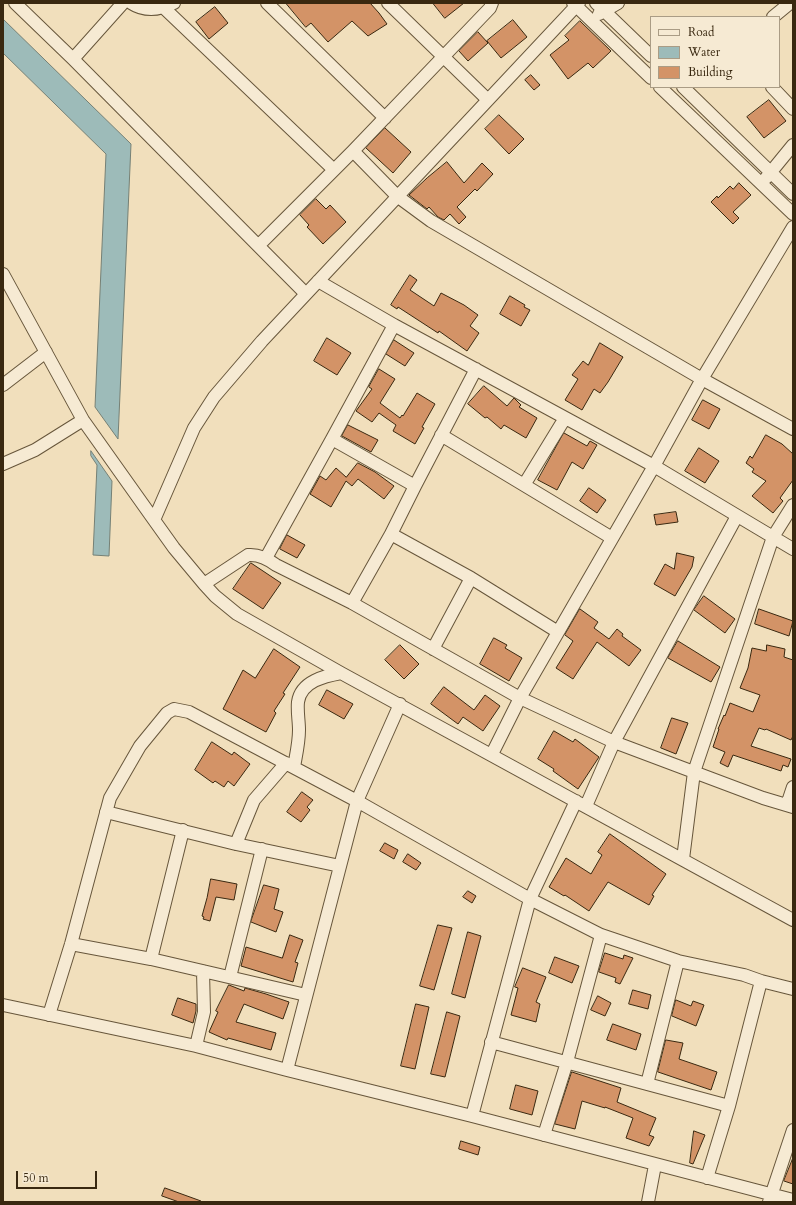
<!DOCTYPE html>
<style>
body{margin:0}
#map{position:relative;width:796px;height:1205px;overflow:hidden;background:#f1dfbc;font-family:Cardo,serif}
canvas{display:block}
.frame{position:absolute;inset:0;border:4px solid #392810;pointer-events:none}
.legend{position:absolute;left:650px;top:16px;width:130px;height:72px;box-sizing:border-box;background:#f6ead3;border:1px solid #aa9c85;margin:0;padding:5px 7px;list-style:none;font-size:12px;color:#392810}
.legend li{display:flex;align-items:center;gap:8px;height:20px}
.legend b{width:20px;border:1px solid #aa9c85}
.scale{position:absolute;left:16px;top:1171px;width:81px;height:18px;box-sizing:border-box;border:2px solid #392810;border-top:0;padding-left:5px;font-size:12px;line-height:14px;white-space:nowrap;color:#392810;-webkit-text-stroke:3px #f6ead3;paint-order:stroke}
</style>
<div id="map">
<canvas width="796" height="1205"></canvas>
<div class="frame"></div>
<ul class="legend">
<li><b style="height:5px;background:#f6ead3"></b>Road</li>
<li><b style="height:11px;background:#9dbbb9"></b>Water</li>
<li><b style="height:11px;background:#d39367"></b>Building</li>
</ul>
<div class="scale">50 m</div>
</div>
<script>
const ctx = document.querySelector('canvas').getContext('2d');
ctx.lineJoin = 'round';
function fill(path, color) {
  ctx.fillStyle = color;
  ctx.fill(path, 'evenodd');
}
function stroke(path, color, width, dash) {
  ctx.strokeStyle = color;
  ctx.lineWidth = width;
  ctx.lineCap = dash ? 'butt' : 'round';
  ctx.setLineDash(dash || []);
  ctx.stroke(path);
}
const water = new Path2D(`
 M3,19L131,144L118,439L95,407L106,154L3,53Z
 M91,451L112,481L109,556L93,555L97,465L91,456Z`);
const building = new Path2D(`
 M286,3H370L379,13L387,24L368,36L352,21L328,42L311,23L306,27Z
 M433,3H464L445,18Z
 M215,7L228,23L209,39L196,22Z
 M513,20L527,37L501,58L487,41Z
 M580,21L611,51L593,68L588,63L568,79L550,55L569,40L565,36Z
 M478,32L488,43L468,61L459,51Z
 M531,75L540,85L534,90L525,80Z
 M769,100L786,121L764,138L747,117Z
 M499,115L524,139L509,154L485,129Z
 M385,128L411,152L393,173L366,148Z
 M447,162L464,183L482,163L493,174L477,191L475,189L457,207L466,217L459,224L450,214L444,220L438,217L429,207L427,209L409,195L427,178Z
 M739,183L751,195L733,212L739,218L733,224L711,202L717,196L718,198L730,186L733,189Z
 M316,199L326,209L330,205L346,222L323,244L307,227L309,225L300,215Z
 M410,275L417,280L410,290L434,306L441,293L464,305L478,315L470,326L479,333L467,351L439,331L438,333L398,307L397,309L391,305Z
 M510,296L525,305L524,307L530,310L521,326L500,314Z
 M327,338L351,353L337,375L314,361Z
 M394,340L414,353L405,366L386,354Z
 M600,343L623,357L608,382L600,393L594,389L582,410L565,400L578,379L572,375L583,361L588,365Z
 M379,369L395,379L380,403L400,418L402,415L403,416L417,393L435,404L422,427L424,428L415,444L393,431L396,425L379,413L372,422L356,411L372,389L369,387Z
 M484,386L507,406L514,398L521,405L519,407L537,418L526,438L504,425L501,429L487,417L485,418L468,404Z
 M703,400L720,409L709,429L692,420Z
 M348,425L378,440L371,452L342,436Z
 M564,433L587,446L590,441L597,445L583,469L572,462L557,490L538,480Z
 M766,435L782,444L793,454V480L780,498L783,501L773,513L752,496L766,481L752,472L754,469L746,463L750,456L752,458Z
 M699,448L719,461L705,483L685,471Z
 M358,463L375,472L394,486L384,499L358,479L352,486L346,481L331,507L310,494L320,476L326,480L336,468L346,477Z
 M589,488L606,500L597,513L580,501Z
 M676,512L678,522L656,525L654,515Z
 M287,535L305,545L297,558L280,549Z
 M677,553L694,557L692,567L675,596L654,584L665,564L674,569Z
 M251,563L281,583L263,609L233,589Z
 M704,596L735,619L725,633L694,610Z
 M580,609L598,622L594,628L609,639L617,629L623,634L622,636L641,650L629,666L597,642L573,679L556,668L573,641L565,635Z
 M759,609L793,621L789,636L755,624Z
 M494,638L507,645L505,648L522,658L509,681L480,664Z
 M678,641L720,667L711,682L668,658Z
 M400,645L419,664L404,679L385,660Z
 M767,645L785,649L784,657L793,660V736L791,740L766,729L765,730L759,728L751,746L791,759L788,767L783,765L781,771L733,755L728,767L720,763L725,752L713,747L719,729H718L724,715L725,716L730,703L753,712L760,695L740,688L748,668L752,648L766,651Z
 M274,649L300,667L283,693L285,694L274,711L276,713L266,732L223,709L243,670L255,678Z
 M444,687L474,710L485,695L500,706L483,731L463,717L458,724L431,704Z
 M327,690L353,704L344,719L319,705Z
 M672,718L688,723L676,754L661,748Z
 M554,731L573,742L575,739L599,757L578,789L553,771L554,769L538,759Z
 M212,742L232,755L234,752L250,764L234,786L228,781L224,787L215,781L213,783L195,770Z
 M302,792L313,800L307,807L310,810L301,822L287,812Z
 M610,834L666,874L652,895L654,896L649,905L608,882L589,911L565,895L564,896L549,887L566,858L591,874L602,855L598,852Z
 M385,843L398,850L394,859L380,851Z
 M408,854L421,863L416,870L403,862Z
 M211,879L237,884L234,900L216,897L210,921L203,919L204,917L202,916L207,898Z
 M264,885L279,889L274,909L283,912L276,932L251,922Z
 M468,891L476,896L472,903L463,897Z
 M438,925L452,928L434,990L420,986Z
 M468,932L481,936L465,998L452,994Z
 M290,935L303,940L295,962L298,963L293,982L241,966L246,947L282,958Z
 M605,953L623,959L624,955L633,958L620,984L615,982L616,978L599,972Z
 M555,957L579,966L572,983L549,973Z
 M523,968L546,977L536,1002L540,1004L536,1022L511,1015L518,988L515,987Z
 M229,985L244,991L245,988L266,994L289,1002L283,1019L244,1004L236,1022L276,1033L271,1050L228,1038L227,1040L209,1032L218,1012L216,1011Z
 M633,990L651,995L648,1009L629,1004Z
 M598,996L611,1003L605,1016L591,1010Z
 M178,998L196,1004V1011L193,1023L172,1015Z
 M676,1000L691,1006L693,1001L704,1005L696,1026L672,1016Z
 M416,1004L429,1007L415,1069L401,1066Z
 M447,1012L460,1016L445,1077L431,1074Z
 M613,1024L641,1034L636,1050L607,1040Z
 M666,1040L683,1043L679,1059L717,1072L711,1090L658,1072Z
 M572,1072L621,1088L617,1102L656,1118L649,1135L654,1137L649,1146L626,1138L633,1118L605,1107V1108L582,1101L575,1129L555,1124Z
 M516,1085L538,1091L532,1115L510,1109Z
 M694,1131L705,1135L693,1164L690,1163Z
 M461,1141L480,1147L478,1155L459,1149Z
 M793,1158V1184L784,1181Z
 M165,1188L201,1201V1202H179L162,1196Z`);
const minor = new Path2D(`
 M15,3L73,59L306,294
 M131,3C145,12 160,10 174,3
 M267,3L385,118
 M388,3L488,100
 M573,3L651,78
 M579,3L262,341L214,397L194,428L154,520L174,548L204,584L215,596L237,614L341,673L793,920
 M596,3L651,56
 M164,8L334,170
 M599,14L618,3
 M773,17L790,3
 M73,59L123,3
 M660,87L793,214
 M683,87L793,194
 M772,87L793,109
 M353,151L397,196L431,221L702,379L793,429
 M766,178L793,145
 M259,245L353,151L490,8L492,3
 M3,274L83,420L154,520
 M318,281L394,325
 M3,385L46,352
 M441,435L612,538
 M332,439L415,486
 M3,464L35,450L83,420
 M524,485L565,418
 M391,534L415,486L476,369
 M266,558L332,439L394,325L654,466L793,549
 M204,584L248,555C259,554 267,558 276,565L352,603L520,698L614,742L763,798L793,807
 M352,603L391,534L471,578L558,632
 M433,649L471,578
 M492,754L520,698L654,466L702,379L793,227
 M294,767C296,755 299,743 299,730C299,721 297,711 298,702C301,681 325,676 341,673
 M787,805L793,787
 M586,806L614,742L737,516
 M106,812L236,844L340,866
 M236,844L254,800L286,763
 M683,859L694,772L773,537L793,505
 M71,944L151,959L306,995
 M151,959L183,830
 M230,977L262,849
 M761,981L793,989
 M3,1005L196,1046L287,1070L472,1116L793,1200
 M49,1015L71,944L110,798L140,746L167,713L174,709L189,712L357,801L530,899L601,935L678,961L744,975L761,981L729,1106L707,1178
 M491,1042L729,1106
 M196,1046L204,1012L203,971
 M287,1070L357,801L400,704
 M647,1084L678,961
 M472,1116L530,899L576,801
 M544,1135L567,1062L601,935
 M648,1202L655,1165
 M769,1202L793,1130`);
fill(water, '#9dbbb9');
stroke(water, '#758075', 1);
fill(building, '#d39367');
stroke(building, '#392810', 1);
stroke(minor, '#67563b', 14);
stroke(minor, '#f6ead3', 12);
</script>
